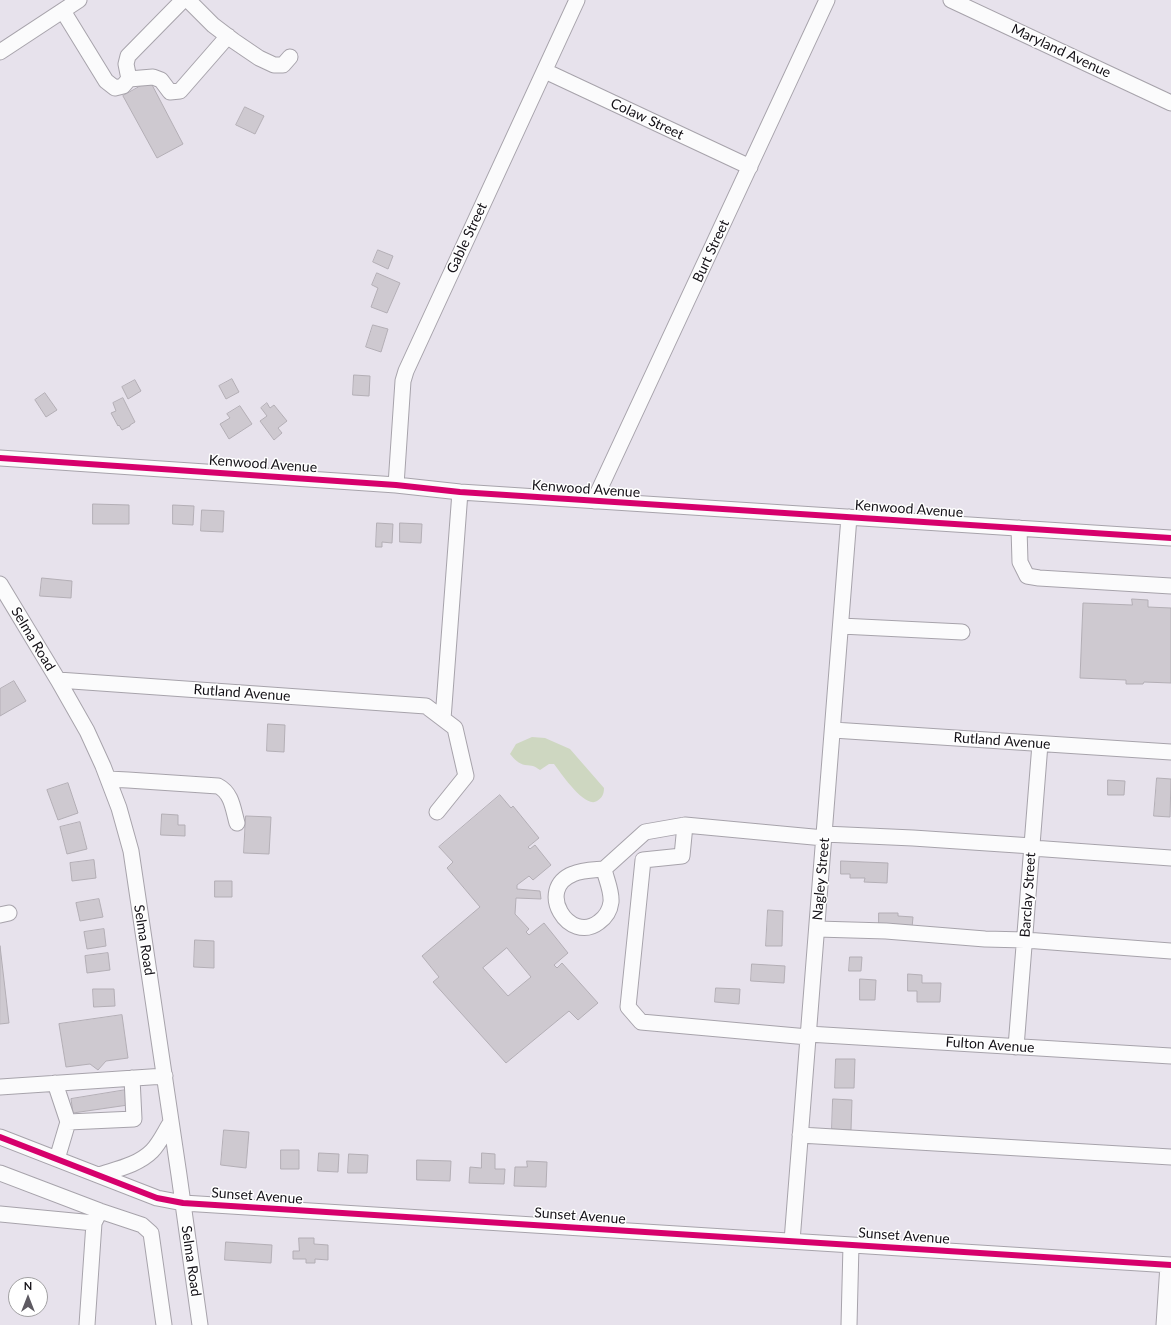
<!DOCTYPE html>
<style>
body{margin:0}
#map{position:relative;width:1171px;height:1325px;overflow:hidden;background:#e7e2ec;font-family:Lato,sans-serif}
canvas{display:block}
.north{position:absolute;left:8px;top:1277px;width:40px;height:40px;box-sizing:border-box;background:#fff;border:1px solid #a1a0a2;border-radius:50%;rotate:0deg;font-size:11px;font-weight:700;line-height:16px;text-align:center;color:#141117}
.north::after{content:'';display:block;margin:auto;width:14px;height:18px;background:#5e5a62;clip-path:polygon(50% 0,100% 100%,50% 72%,0 100%)}
</style>
<div id="map">
<canvas width="1171" height="1325"></canvas>
<div class="north">N</div>
</div>
<script>
const ctx = document.querySelector('canvas').getContext('2d');
ctx.lineJoin = 'round';
function fill(path, color) {
  ctx.fillStyle = color;
  ctx.fill(path, 'evenodd');
}
function stroke(path, color, width, dash) {
  ctx.strokeStyle = color;
  ctx.lineWidth = width;
  ctx.lineCap = dash ? 'butt' : 'round';
  ctx.setLineDash(dash || []);
  ctx.stroke(path);
}
function label(font, color, halo, rows, align = 'center') {
  ctx.font = font + ' Lato,sans-serif';
  ctx.lineWidth = 3;
  ctx.setLineDash([]);
  ctx.textBaseline = 'middle';
  ctx.strokeStyle = halo;
  ctx.fillStyle = color;
  for (const [text, x, y, turn = 0] of rows) {
    ctx.save();
    ctx.translate(x, y);
    ctx.rotate((+turn || 0) * Math.PI / 180);
    ctx.textAlign = isNaN(turn) ? turn : align;
    if (halo) ctx.strokeText(text, 0, 0);
    ctx.fillText(text, 0, 0);
    ctx.restore();
  }
}
const green = new Path2D(`
 M532,737L545,738L570,749L604,788C604,794 602,798 597,801C585,809 561,773 554,764H549L540,770C533,765 533,766 525,765C519,764 514,759 510,754L516,744Z`);
const building = new Path2D(`
 M150,81L183,144L157,158L123,96Z
 M245,107L264,116L255,134L236,125Z
 M378,250L393,256L388,269L373,262Z
 M377,273L400,283L387,313L371,307L378,288L372,285Z
 M373,325L388,329L381,352L366,347Z
 M354,375L370,376L369,396L353,395Z
 M232,379L239,392L226,399L219,386Z
 M135,380L141,391L128,399L122,387Z
 M45,393L57,410L46,417L35,400Z
 M123,398L135,422L130,425V426L122,430L119,425L118,426L111,413L116,411L113,403Z
 M267,403L270,408L274,405L287,421L278,428L282,433L274,440L260,421L267,416L261,408Z
 M240,406L252,424L229,439L220,424L230,418L227,414Z
 M93,504L129,505V524H93Z
 M173,505L194,506L193,525L173,524Z
 M202,510L224,511L223,532L201,531Z
 M377,523L393,524L392,543L382,542V547H376Z
 M400,523L422,524L421,543L400,542Z
 M42,578L72,581L71,598L40,596Z
 M1132,599L1148,600V607L1171,608V683L1144,682L1143,684H1126V680L1080,678L1083,603L1132,605Z
 M14,681L26,701L0,716V689Z
 M268,724L285,725L284,752L267,751Z
 M1157,778L1171,779L1170,817L1154,816Z
 M1108,780L1125,781L1124,795H1108Z
 M68,783L78,813L58,820L47,790Z
 M500,795L511,808L513,806L539,838L528,847L530,849L535,845L551,865L533,880L529,876L517,885V889L540,891L541,899L516,898L515,914L529,929L526,932L529,935L544,923L568,953L554,965L557,968L562,963L598,1003L578,1020L569,1011L506,1063L433,982L439,977L422,956L480,907L447,868L453,862L439,847ZM507,948L531,977L508,996L483,968Z
 M162,814L178,815V825H185V836L161,835Z
 M246,816L271,817L269,854L244,853Z
 M80,822L87,849L67,854L60,827Z
 M94,860L96,878L72,881L70,863Z
 M841,861L888,863L887,883L864,882L865,878H850V874H841Z
 M215,881H232V897H215Z
 M99,899L103,917L80,921L76,903Z
 M768,910L783,911L782,946H766Z
 M879,913H898V916L913,917L912,928L879,927Z
 M104,929L106,946L87,949L84,932Z
 M195,940L214,941V968L194,967Z
 M0,946L9,1023L0,1024Z
 M108,953L110,970L87,973L85,956Z
 M850,957H862L861,971H849Z
 M752,964L785,966L784,983L751,981Z
 M908,974L922,975V983H941L940,1002H917V991H908Z
 M860,979L876,980L875,1000H860Z
 M716,988L740,989L739,1004L715,1002Z
 M93,989H114L115,1006L94,1007Z
 M122,1015L128,1058L106,1061L98,1070L90,1064L66,1067L59,1024Z
 M836,1059H855L854,1088H835Z
 M126,1090L128,1105L73,1113L71,1099Z
 M833,1099L852,1100L851,1130L832,1129Z
 M224,1130L249,1132L246,1168L221,1165Z
 M281,1150H299V1169H281Z
 M319,1153L339,1154L338,1172L318,1171Z
 M482,1153L495,1154V1169H505L504,1184L469,1183L470,1167L481,1168Z
 M349,1154L368,1155L367,1173H348Z
 M417,1160L451,1161L450,1181L417,1180Z
 M527,1161L547,1162L546,1187L514,1186L515,1167H527Z
 M299,1238H314V1244L328,1245V1260L315,1259V1263H306V1259H293V1251H299Z
 M226,1242L272,1245L271,1263L225,1260Z`);
const minor = new Path2D(`
 M188,0L213,25L234,41L259,58L274,65H283L290,57
 M951,0L1171,103
 M63,11L106,81L115,88L123,86L129,79L126,64L128,56L183,0
 M0,52L79,0
 M545,71L750,167
 M129,79L153,77L161,80L170,92L180,91L228,36
 M0,458L396,485L460,492L1171,538
 M396,485L403,381L406,371L577,0
 M594,501L827,0
 M1019,528L1020,562L1027,576L1039,578L1171,586
 M0,584L58,680L87,731L103,766L119,808L131,851L179,1175L200,1325
 M841,626L962,632
 M58,680L426,706L455,728L466,776L437,812
 M443,719L460,492
 M833,730L1171,752
 M108,779L128,780L218,786C232,793 233,809 237,823
 M824,834L913,838L1032,846
 M1032,848L1171,858
 M604,869C606,879 612,891 611,902C610,910 606,917 599,922C569,945 535,889 573,874C582,870 594,870 604,869Z
 M604,869L645,832L685,825
 M0,915L9,913
 M817,929L886,931L985,939L1025,940L1171,951
 M808,1034L1171,1056
 M808,1037L641,1022L628,1007L643,860L682,856L685,825L824,838
 M1016,1047L1040,744
 M55,1083L68,1122
 M0,1087L165,1076
 M800,1135L1171,1157
 M0,1137L157,1198L183,1203L1171,1265
 M57,1159L68,1122L134,1119L132,1078
 M0,1173L100,1211L142,1225L151,1233L164,1325
 M99,1175C117,1169 138,1165 152,1151C160,1143 165,1131 171,1122
 M0,1214L94,1223
 M792,1241L849,517
 M87,1325L94,1223L100,1211
 M849,1325L851,1245
 M1164,1325L1168,1265`);
const cycleway = new Path2D(`
 M0,458L396,485L460,492L1171,538
 M0,1137L157,1198L183,1203L1171,1265`);
const streetNames = [
 ["Maryland Avenue",1061,51,25],
 ["Colaw Street",647,119,25],
 ["Gable Street",467,238,-65],
 ["Burt Street",711,251,-65],
 ["Kenwood Avenue",263,464,4],
 ["Kenwood Avenue",586,489,4],
 ["Kenwood Avenue",909,509,4],
 ["Selma Road",33,639,59],
 ["Rutland Avenue",242,693,4],
 ["Rutland Avenue",1002,741,4],
 ["Nagley Street",821,879,-85],
 ["Barclay Street",1028,895,-86],
 ["Selma Road",144,940,81],
 ["Fulton Avenue",990,1045,4],
 ["Sunset Avenue",257,1196,4],
 ["Sunset Avenue",580,1216,4],
 ["Sunset Avenue",904,1236,4],
 ["Selma Road",191,1261,82]
];
fill(green, '#ced7c1');
fill(building, '#cec9d0');
stroke(building, '#b3aeb5', 1);
stroke(minor, '#a7a3ab', 17);
stroke(minor, '#fbfbfc', 15);
stroke(cycleway, '#d6006c', 6);
label('14px', '#141117', '#fff', streetNames);
</script>
